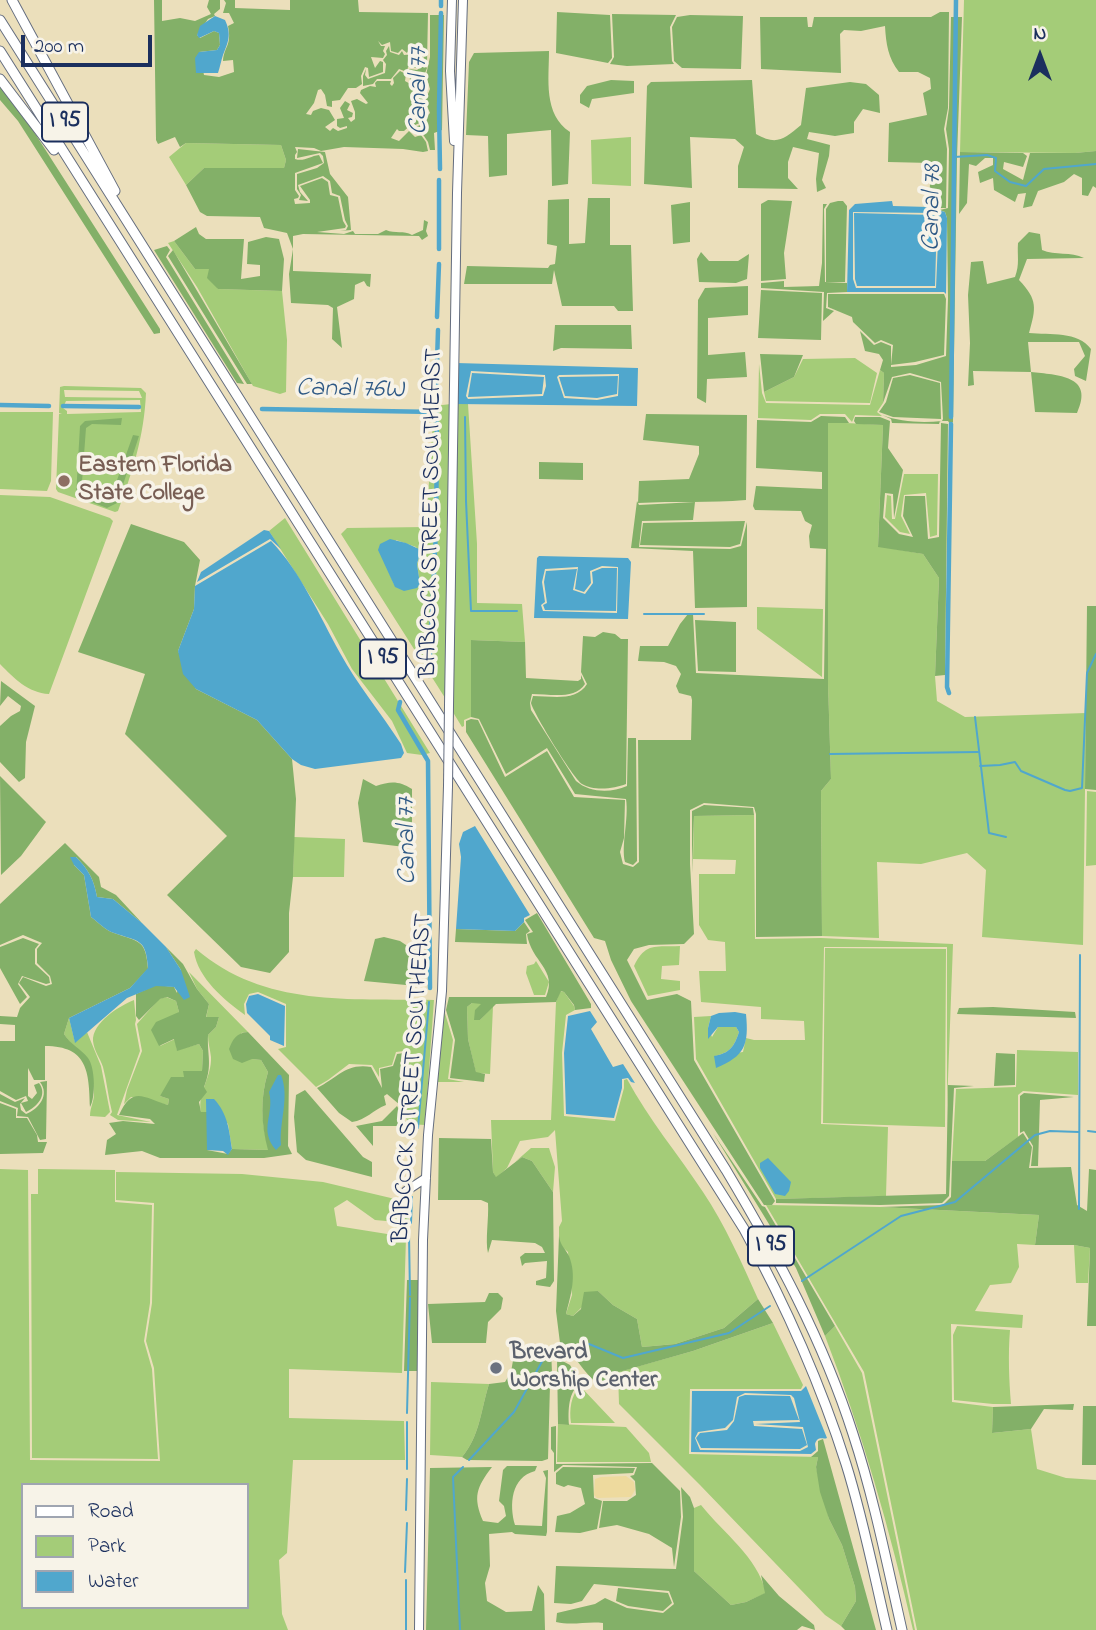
<!DOCTYPE html>
<style>
body{margin:0}
#map{position:relative;width:1096px;height:1630px;overflow:hidden;background:#ebdfbb;font-family:"Indie Flower",sans-serif}
canvas{display:block}
.legend{position:absolute;left:21px;top:1483px;width:228px;height:126px;box-sizing:border-box;background:#f7f3e8;border:2px solid #9fa5b1;margin:0;padding:9px 12px;list-style:none;font-size:21px;color:#1b2f5e}
.legend li{display:flex;align-items:center;gap:14px;height:35px}
.legend b{width:35px;border:2px solid #9fa5b1}
.north{position:absolute;left:1005px;top:21px;width:70px;height:70px;-webkit-text-stroke:5px #f7f3e8;paint-order:stroke;rotate:0deg;font-size:19px;font-weight:700;line-height:28px;text-align:center;color:#1b2f5e}
.north::after{content:'';display:block;margin:auto;width:24px;height:32px;background:#1b2f5e;clip-path:polygon(50% 0,100% 100%,50% 72%,0 100%)}
.scale{position:absolute;left:21px;top:35px;width:131px;height:32px;box-sizing:border-box;border:4px solid #1b2f5e;border-top:0;padding-left:9px;font-size:21px;line-height:24px;white-space:nowrap;color:#1b2f5e;-webkit-text-stroke:5px #f7f3e8;paint-order:stroke}
</style>
<div id="map">
<canvas width="1096" height="1630"></canvas>
<ul class="legend">
<li><b style="height:9px;background:#fff"></b>Road</li>
<li><b style="height:19px;background:#a4cc78"></b>Park</li>
<li><b style="height:19px;background:#50a7cd"></b>Water</li>
</ul>
<div class="north">N</div>
<div class="scale">200 m</div>
</div>
<script>
const ctx = document.querySelector('canvas').getContext('2d');
ctx.lineJoin = 'round';
function fill(path, color) {
  ctx.fillStyle = color;
  ctx.fill(path, 'evenodd');
}
function stroke(path, color, width, dash) {
  ctx.strokeStyle = color;
  ctx.lineWidth = width;
  ctx.lineCap = dash ? 'butt' : 'round';
  ctx.setLineDash(dash || []);
  ctx.stroke(path);
}
function label(font, color, halo, rows, align = 'center') {
  ctx.font = font + ' "Indie Flower",sans-serif';
  ctx.lineWidth = 7;
  ctx.setLineDash([]);
  ctx.textBaseline = 'middle';
  ctx.strokeStyle = halo;
  ctx.fillStyle = color;
  for (const [text, x, y, turn = 0] of rows) {
    ctx.save();
    ctx.translate(x, y);
    ctx.rotate((+turn || 0) * Math.PI / 180);
    ctx.textAlign = isNaN(turn) ? turn : align;
    if (halo) ctx.strokeText(text, 0, 0);
    ctx.fillText(text, 0, 0);
    ctx.restore();
  }
}
const green = new Path2D(`
 M964,0H1096V151L1075,153L960,152Z
 M631,137V186L592,184L591,140Z
 M186,143L281,145L286,160L284,168H204L186,185L169,157Z
 M174,241L195,269H209L218,289L282,291L287,340L286,392L280,394L253,386L197,287L168,243Z
 M855,358L877,373L870,403L766,401L764,392L794,377L803,359Z
 M759,364L762,393L766,403L870,405L880,370L884,373L883,403L877,412L882,416L855,415L852,422L845,414H820L811,420L758,418Z
 M64,386L141,388L146,393C144,437 133,470 118,511L115,512L58,492L56,489L59,414H62L59,413L60,387ZM64,390L139,391L142,398L65,397ZM66,401L140,400L141,412L67,414V411L63,408Z
 M451,404L447,701L341,534L347,528L426,527L434,406ZM396,540L416,547L420,556L417,564L420,584H394L388,570Z
 M456,404H468L477,544V603L522,604L525,642L471,640V717L464,720V726L462,727L451,709Z
 M0,412H53L51,481L47,491L0,489Z
 M828,422L883,425L878,546L923,554L939,578L935,676L937,701L965,717L1086,713L1083,945L982,937L986,870L967,853L921,864L877,862L879,938L822,936L821,791L831,779L828,683Z
 M904,474H938L937,535L930,537L926,493L904,495L901,516L910,534L900,532L885,517L887,495L891,496L892,519H895Z
 M0,495L50,497L110,518L113,521L49,694C28,693 14,678 0,664Z
 M285,518L430,753L422,755L407,753L392,721L352,669L328,624L269,531Z
 M757,607L823,609L822,677L757,629Z
 M1087,791L1096,792V865L1086,866Z
 M754,815L755,939L821,938L953,944L947,1106V947H824L821,1124L888,1127L886,1196L776,1199L696,1059L694,1017L711,1016L708,1028L712,1037L718,1027H736L739,1032C734,1047 730,1053 714,1056L743,1052L746,1038L754,1040H805L804,1021L761,1019V1007L701,1002L699,971H726L725,942L708,940L699,925V874H735L736,860L693,859L694,816Z
 M294,837L345,839L344,877H293Z
 M680,946L679,965L662,966L661,979L680,981V990L648,996L634,966C645,942 656,947 680,946Z
 M825,948L946,949L945,1127L823,1123Z
 M196,949C265,1008 349,998 434,1000L425,1125L409,1124L400,1107L407,1104C413,1085 412,1080 402,1063L408,1053L404,1051L396,1052L392,1065L379,1068V1077L372,1065L349,1064L328,1080L316,1087L278,1049L286,1047V1004L258,992L249,994L244,1004L245,1015C224,1000 198,978 194,952Z
 M536,961L549,982L545,995H534L526,973L527,966L534,964Z
 M189,972L248,1032L241,1033L252,1059L261,1060L268,1072C260,1098 261,1124 269,1150L232,1149L228,1124L207,1099V1112H201C197,1093 212,1077 211,1057C210,1049 208,1043 208,1035L216,1027L219,1017L206,1018L209,1004L197,989Z
 M560,991L564,992L574,1006L575,1010L566,1015L562,1053L564,1116L615,1121L624,1088V1080L627,1079C649,1120 678,1154 703,1192C725,1225 742,1263 758,1299L724,1328L675,1344L642,1347L637,1319L613,1305L598,1291L573,1316L566,1314L572,1295L568,1252L559,1244V1227L562,1221L555,1130L548,1137L520,1141L507,1168L496,1178L493,1172L491,1120H551L556,1002Z
 M166,997L176,1001L179,1012L160,1046L175,1039L177,1050L199,1044L203,1051L202,1071H184L185,1077L160,1096L169,1099L168,1105L131,1097L124,1104L127,1090L142,1051L137,1024L159,999Z
 M134,1000L136,1020L135,1024L140,1051L117,1115L151,1122L118,1120L110,1115L112,1112C108,1097 107,1082 103,1067C100,1058 94,1051 93,1041C92,1023 119,1006 134,1000Z
 M443,1002H446L444,1010L453,1040L448,1079L464,1082H435Z
 M472,1003H482L480,1020L493,1006L490,1074L476,1073L468,1039L467,1007Z
 M69,1018L75,1042L87,1032L101,1066L110,1112L105,1117L90,1116C90,1107 94,1102 94,1094C94,1067 78,1054 64,1034Z
 M1017,1050L1078,1052V1095L1023,1091L1018,1095V1137L985,1161H952L956,1089L1016,1087Z
 M531,1148H549L555,1167L553,1192L532,1161L522,1157L515,1162Z
 M0,1169L28,1170L30,1460L160,1461L154,1368L146,1341L152,1303L154,1203L116,1200V1172L242,1174L323,1182L412,1203L408,1223L375,1220L347,1200L334,1208L337,1226L406,1237L402,1373L289,1369V1418L404,1421L405,1460H293L287,1553L279,1560L282,1614L288,1630H0ZM23,1485H247V1607H23Z
 M38,1169L115,1170V1202L152,1205L150,1303L144,1341L152,1369L158,1459L32,1458L31,1194H38Z
 M766,1205L880,1207L1039,1215L1035,1245L1017,1244L1019,1267L1011,1283L990,1285L975,1311L1023,1315L1022,1328L951,1324L952,1402L993,1407L992,1433L1031,1429L1037,1469L1066,1478L1096,1480V1630H917L864,1372Z
 M1074,1245L1090,1248L1088,1283H1076Z
 M773,1323L803,1385L801,1389H690L689,1454L818,1457L816,1467L829,1519L842,1545L855,1587L856,1601L841,1626L825,1615L700,1485L619,1404L618,1372L693,1351Z
 M835,1326L862,1373L915,1630H913C890,1530 862,1432 825,1336Z
 M957,1326L1010,1330C1008,1355 1009,1379 1011,1404H993L954,1400L953,1335Z
 M431,1382L489,1384C481,1409 480,1436 462,1457L430,1455Z
 M580,1386L615,1423H571C569,1410 571,1395 580,1386Z
 M558,1424L626,1427L649,1453L651,1462H557Z
 M701,1505C724,1534 757,1556 766,1593L746,1602L731,1605L694,1571V1508Z`);
const forest = new Path2D(`
 M154,0H162V21L180,18L195,21L211,14L207,7L209,0H220V9L214,14L215,16L208,19L197,35L200,38L214,31L219,33L220,45L217,50L199,52L204,75L219,77L234,72L233,60L223,61C224,46 232,46 228,26L234,23L229,13H223L226,3L224,0H235V8L290,10V0H358L359,12L428,13L427,64L424,59L423,48L414,52L409,50L407,53L402,49L398,53L391,51L390,42L382,45L378,41L381,46H385L383,51L385,54L383,58L371,57L375,68L380,61L383,62V72L369,77L368,68L365,67L361,76L362,84L356,88H348L340,100L332,101V107L327,106L325,95L321,89L318,90L314,103L306,114L311,115L313,111L321,108L329,110L335,120L325,127L330,131L333,128L338,131L347,128V126L340,128L337,126V119L344,118L340,108L345,101L350,104L347,110L353,113L352,117L348,118L351,122L355,119V112L351,101L357,99L366,104L368,103L360,93L361,90L370,86L376,87L375,83L377,81H391L390,84L392,86L394,83L393,78L400,71L406,74L405,81L414,86L415,90H419L420,85L410,80L409,69L417,70L424,65L427,68L424,76L428,89L418,108L425,103L428,112L426,114L424,112L420,115L422,122L415,125L413,123L404,131H399L397,129L391,138L399,141L409,131L415,137L421,135L426,142L428,151L423,152L403,149L344,147L321,151L314,148L295,147L297,152L295,155V159C304,162 310,156 319,155L323,163L295,173V190L299,196L298,198L294,199L295,204L310,203V200L300,186L322,178L328,182L330,195L338,197L343,221L346,226L345,228L317,232L344,234L353,231L355,234H378L386,230C395,234 404,230 412,235L423,230L424,220L428,222L426,231L428,236L422,240L419,236L303,234L293,236V271L371,274L370,287L367,286L364,281L355,285L354,299L337,307L342,348L332,339L333,308L328,305L291,303L289,274L293,249L287,233L264,228L260,217L207,216L200,212L186,185L204,168H284L286,160L281,145L186,143L180,147L175,137L158,144L156,140Z
 M557,12L610,15L612,58L608,63L556,53Z
 M940,12H949L948,108L944,129L947,149L946,208H935L929,204L931,163L888,162L889,123L927,115L923,93L931,89L930,78L918,72H899C888,58 886,44 885,26L861,31L844,30L840,34L841,73L761,69L760,17H807L808,27H812L814,17H931Z
 M612,14L676,15L670,27L672,61L674,64L627,66L610,64L614,57Z
 M430,15H444L442,130L434,133L435,150H430L428,142L422,133L416,135L415,132L408,129L413,125L415,127L423,124L422,116H427L430,113L425,101L430,89L426,75L430,57Z
 M690,15L743,16L741,69L682,68L674,61L672,27L677,17Z
 M951,17H962L957,157L953,422L950,424L948,421H940L939,424L892,423L891,419L882,415C900,422 922,423 942,421L943,419L941,382L910,373L892,377L883,403L884,373L880,370L883,360L879,354L865,351L860,331L874,345L881,342L891,346V367L916,365L946,356L948,299L947,218L945,212L940,210L948,208L949,149L946,129L949,108Z
 M389,46L390,52L399,55L402,51L404,55L415,54L422,50L424,63L417,68L408,67L407,72L399,69L391,79H377L373,84L363,86V76L366,69L365,75L368,79L385,73L386,64L383,60L387,55L386,51Z
 M549,51C549,79 543,114 570,132L568,184L552,186L551,130L507,134V175L489,177L488,136L466,135L469,62L474,53Z
 M611,80L634,81V93L592,99L589,108L580,103V95L587,86Z
 M752,80L756,134C777,146 784,139 801,125L806,88L850,82L866,84L879,95L880,113L863,109L854,122V133L835,136L809,132L807,139L830,145L829,156L822,180L826,188L817,192L816,179L819,153L793,147L788,162V178L798,189L738,188V166L744,147L735,139L690,137L692,188L644,184L647,86L651,82Z
 M0,86L20,110L160,329V333L154,334L18,121L0,100Z
 M298,149L325,152L330,174L348,197L351,230L340,231L346,230L348,226L345,220L340,196L332,193L330,181L323,176L298,185L300,192L308,201L299,200L301,195L297,189V174L317,168L324,163L323,156L320,153L297,158Z
 M1096,151V188L1093,186L1088,196L1082,195V178L1074,174L1064,182L1038,191L1032,206L1023,208L1026,193L1018,194L1015,202L994,190L993,178L980,183L978,172L993,165V158H985L976,166L969,164L967,203L959,214L960,152L1023,153L1027,156L1023,167L1004,162L1003,169L1023,180L1030,153H1075Z
 M588,198H610V245H631L633,311H618L614,306H562L554,270L552,284H464L467,266L548,268L550,265L555,264L557,246L547,244L548,200L569,199V244L585,243Z
 M768,200L792,201L784,253L786,279L761,281V204Z
 M838,201H843L847,206L845,282H826V209L830,203Z
 M690,202V242L673,244L671,205Z
 M823,204H827L824,209L825,282L847,283V292L827,293L826,308L834,311L823,321L824,292L761,288V283L784,281V287L819,286L822,263Z
 M196,227L199,234L206,239H244L241,279L260,276V265L247,264L248,242L266,237L279,239L284,259L282,291L218,289L207,278L209,269H195L174,241Z
 M1029,232L1040,234L1042,250C1055,256 1071,251 1084,258L1027,259L1019,280C1038,300 1036,308 1029,333C1050,335 1078,331 1091,349L1086,381L1075,376L1074,369L1085,356L1079,342H1028L1031,372C1057,375 1095,375 1077,413L1035,412L1031,372L973,371L974,385L968,386L970,343L968,295L971,262L983,261L987,284L1015,277C1020,264 1017,256 1018,243Z
 M167,246L170,250L166,257L244,384L237,383L154,250Z
 M173,250L252,384H247L168,256Z
 M701,252L709,261H738L749,254L747,279L736,283L699,282L697,259Z
 M748,286V315L708,318V355L745,352L747,377L707,379L706,403L697,398L698,300L705,288Z
 M761,290L822,293L821,340L758,338Z
 M828,294H944L946,299L944,355L915,362L891,365L893,345L881,340L875,343L853,322L852,317L828,307Z
 M555,325H631L632,349L561,348L553,351Z
 M760,354L803,355L794,377L764,392Z
 M910,375L940,383L941,419L893,417L879,412L886,402L893,378Z
 M646,414L747,415L746,500C710,503 674,501 638,503L639,481L689,479L699,454V446L643,440Z
 M821,416L845,417L849,423H828V683L831,779L821,791L822,936L756,937V814L754,807L704,803L690,810V864L694,934L684,944L649,945L634,949L627,960L647,1000L677,994L691,1001L694,1060L775,1201L772,1205H764L631,1001L611,960L605,941L594,938L466,732V721L471,719L478,720L505,777L547,751L574,797L625,800L624,838L620,852L623,864L633,867L639,862L638,740H691L692,700L691,696L679,693L676,686L681,674L676,666L664,662L638,661L640,646H668L680,624L688,614H693L696,673L824,679L826,549L810,548L809,536L812,525L805,521L801,511L755,510L753,506L756,486L822,489V472L756,468L757,420L811,422Z
 M855,417H880L890,421L888,448L903,470L894,518L893,494L885,493L883,518L899,534L913,537L903,516L905,496H925L928,539L939,537L941,423L948,424L945,675L935,676L939,578L923,554L878,547L883,425L856,424L854,421Z
 M122,418L121,425L92,424L86,428L82,482L85,493L106,502L110,500L133,435L139,436L117,503L107,508L76,496L80,426L85,421Z
 M539,462L583,463V480L539,479Z
 M637,501L639,505L695,502L693,520L642,521L639,547L730,549L741,546L747,522V607L695,608L693,551L631,548Z
 M745,521L740,544L730,547L640,545L643,523Z
 M131,524L184,542L200,560L195,586L194,609L178,651L196,689L257,720L292,759L296,799L293,877L289,913V952L270,973L241,967L167,895L227,836L125,734L145,674L78,652Z
 M1087,606H1096V790L1085,789Z
 M695,620L736,622V672L698,671Z
 M603,632L615,634L621,639H628L626,784C614,789 593,791 582,784C573,778 534,714 531,703L533,696C552,696 576,702 587,684L581,672L583,636L595,637Z
 M471,640L525,642L526,678L578,681L581,679V675L585,684C575,700 550,694 532,694L530,703L531,710L576,781C590,793 611,793 627,786L628,738H636L637,861L633,865L625,862C621,845 629,819 626,799L575,794L547,748L506,774L479,719L471,717Z
 M1,681L35,706L26,742L25,778L19,782L0,762V726L11,716L20,711L21,706L8,696L0,706Z
 M0,776L46,822L21,856L1,875Z
 M363,779L376,786C391,781 399,781 412,789V844L405,847L363,842L358,803Z
 M704,805L753,808L754,815L694,816L692,873V811Z
 M65,843L99,877L101,887L116,895L142,923L113,899L97,897C94,880 89,870 76,857L74,865L84,875L91,917C98,922 105,930 114,933C139,942 146,939 148,969L130,988L69,1018L64,1034C71,1045 81,1049 88,1058C95,1067 96,1097 90,1107C89,1072 88,1046 45,1046V1080H34L28,1068V1096L32,1099L37,1093L34,1085L39,1083C48,1095 37,1107 26,1112L21,1103L28,1101L26,1096L16,1100L0,1091V1041H15V1025L0,1024V1016L17,1017L20,1008L30,997L19,983L23,977L46,986L52,984L50,976L37,963V949L42,943L23,935L0,945V904Z
 M537,913L591,1004V1008L575,1010L574,1005L564,992L561,991L556,1002L496,1004L480,1020H474L475,1010L481,1004L472,1003L467,1007L468,1039L476,1072L485,1074L484,1082L450,1078L455,1040L446,1010L449,997H546C558,969 531,962 527,934L533,932L525,920Z
 M524,922L530,931L526,934L527,944L455,942L456,929L515,931Z
 M384,937L400,941L409,947L412,977L406,985L364,981L375,939Z
 M23,938L39,944L35,949V964L49,977L50,983L46,984L22,976L18,984L27,997L20,1004L0,968V947Z
 M166,947L183,964L197,989L209,1004L206,1017H219L216,1027L208,1035C207,1056 213,1065 204,1087L207,1092L199,1102L201,1112H207V1150L228,1154L232,1149L268,1150C261,1124 260,1098 268,1072L261,1060L252,1059L242,1063L233,1059L229,1049C233,1039 236,1033 248,1032L289,1075L288,1146L292,1154L264,1158H160L142,1151L105,1155L107,1140L116,1134L109,1123L123,1121L155,1124L150,1119L119,1115C133,1085 143,1098 168,1105L169,1099L160,1096L171,1077H184L183,1071H202L203,1051L199,1044L177,1051L174,1039L159,1046L151,1030L156,1022L179,1012L176,1001L167,997L160,999L139,1020L136,1016V994L156,985L174,987L177,993L181,970Z
 M993,1007L1075,1012L1076,1018L957,1014L959,1008Z
 M404,1053L406,1054L400,1063L409,1080L406,1102L400,1105L387,1094L384,1096L386,1105C373,1110 366,1120 352,1122L339,1113L317,1088C338,1078 345,1063 371,1067L382,1088L380,1069L393,1066L397,1054Z
 M996,1053L1015,1054V1085L994,1086Z
 M47,1081L46,1139L40,1140L28,1117L17,1116L18,1108L0,1101V1094L15,1102L25,1098L20,1104L21,1110L26,1114C39,1109 50,1095 40,1082Z
 M948,1085L974,1086L954,1088L949,1196L942,1203L880,1205L776,1203V1199L946,1194Z
 M305,1090L363,1157L372,1162V1177L306,1160L297,1152L294,1117L296,1095Z
 M1024,1093L1074,1097L1040,1100L1038,1166H1031L1033,1146L1024,1131L1020,1133V1096Z
 M0,1103L16,1109V1118H27L37,1135L38,1142H47L43,1153L0,1154Z
 M397,1106L408,1126H373V1146L356,1126L382,1121Z
 M713,1133L762,1206L765,1207L835,1326L825,1336L796,1268Z
 M1023,1133L1032,1147L1029,1168L1071,1167L1077,1205L1087,1211L1089,1169L1096,1170V1326H1087L1090,1248L1074,1245H1035L1039,1215L880,1207L943,1205L951,1197L952,1161H985Z
 M439,1138L491,1139L493,1172L496,1177L522,1157L532,1161L553,1192L554,1281L550,1287L536,1285V1281L546,1278L547,1261L525,1263L522,1266L520,1257L525,1253H545L542,1247L535,1243L492,1240L488,1253C485,1241 489,1218 488,1203L481,1200H438Z
 M559,1236C560,1245 565,1248 569,1256C577,1276 571,1294 566,1314L573,1316L581,1309L584,1292L598,1291L613,1305L637,1319L642,1347L675,1344L724,1328L758,1299L773,1323L693,1351L619,1372V1386C591,1396 579,1354 560,1343L556,1311Z
 M407,1280H420L419,1371H404Z
 M489,1293H498L503,1298L501,1309L488,1322L486,1343H432L428,1304L485,1302Z
 M551,1348L552,1373L550,1385L548,1459L542,1461L467,1460L462,1457C480,1436 481,1409 489,1384L505,1382L511,1372L515,1349Z
 M557,1358L570,1365L581,1383C568,1391 568,1411 569,1425L558,1424Z
 M1074,1404L1073,1410L1044,1409L1031,1429L992,1433L993,1407Z
 M1083,1406H1096V1465H1082Z
 M556,1426V1464L652,1463L680,1491L681,1517L674,1567L672,1548L649,1534L617,1525L599,1528L603,1501H627L636,1495L635,1481L630,1476L634,1475L637,1467L563,1465L554,1472V1453L551,1449V1427Z
 M823,1439L876,1630H845L841,1626L856,1601L855,1587L842,1545L829,1519L820,1492L816,1467L818,1457H811L818,1451V1441Z
 M507,1466H537L535,1471C511,1477 509,1505 515,1525L542,1526L546,1478L543,1471L548,1470L547,1532L546,1536L515,1534L512,1532L489,1534L490,1566L485,1583L487,1601L506,1612L532,1611L538,1585L544,1594L545,1630H426L430,1468L492,1467C476,1488 473,1497 483,1521L498,1523L506,1516L504,1506L499,1501L503,1470Z
 M563,1467L635,1468L633,1473L593,1475L594,1498L602,1501L597,1529L580,1533L555,1532L557,1516L570,1513L585,1504L581,1488L568,1485L564,1487L556,1484V1473Z
 M681,1487L690,1497L694,1508V1571L731,1605L746,1602L765,1593L761,1575L779,1596L814,1625L815,1630L802,1626L797,1630H603V1623C586,1621 573,1626 556,1622L557,1613L595,1604L605,1598L627,1608L663,1613L674,1604L669,1591L594,1584L582,1601L571,1604L554,1603L556,1566L676,1569L683,1517Z
 M618,1588L668,1593L672,1603L663,1611L628,1606L616,1601Z`);
const sand = new Path2D(`
 M626,1476L634,1482L635,1490L631,1497L597,1498L594,1495L595,1479L601,1477Z`);
const water = new Path2D(`
 M215,16L225,20C232,35 228,42 223,55C221,61 220,67 218,73H196L195,58L199,52L217,50L220,45L219,33L214,31L199,38L197,35L200,26Z
 M892,201L893,206L929,207L945,212L947,218L946,294L944,292H847L849,210L855,204ZM853,212L935,213L939,218L936,288H856L853,279Z
 M854,213L934,215L937,218L935,286H857L855,279Z
 M456,363L638,368L637,406L456,404ZM471,371L545,375L546,386L543,396L468,399L466,396ZM619,374L618,396L597,400L564,398L557,377L559,375Z
 M472,373L544,377L542,394L468,397Z
 M618,376L617,394L597,398L565,396L559,377Z
 M264,530L269,531L281,549L270,539L197,582L201,572Z
 M390,539L406,543L421,550L417,564L420,584L417,588L404,591L395,587L378,550L380,544Z
 M271,541C301,572 319,615 340,653C357,684 381,713 401,744L404,753L401,758L315,769L301,765L292,759L257,720L196,689L183,674L178,651L194,609L195,586Z
 M539,556L628,558L631,562L628,619L534,618L537,558ZM602,566L618,567L617,613L543,611L541,605L545,602L542,582L545,569L578,567L575,589L584,592L591,583L590,571Z
 M602,568H617L616,611L545,610L543,605L547,603L544,582L546,571L577,569L573,590L585,594L593,583L592,572Z
 M475,826L530,915L524,918V922L515,931L456,929L461,857L459,844L463,832Z
 M70,857H76C89,870 94,880 97,897L113,899L142,923L166,947L181,970L190,997L184,1000L174,987L156,986L127,998L75,1043L69,1018L130,988L148,968C146,938 139,942 114,933C105,930 98,922 91,917L84,875L74,865Z
 M258,994L285,1006L284,1046L270,1040V1036L247,1013L246,1004L249,996Z
 M590,1011L597,1022L591,1029L613,1067L623,1064L635,1083L631,1082L628,1078L622,1079V1088L614,1118L566,1114L564,1053L568,1016Z
 M735,1012L746,1014C749,1045 745,1056 716,1068L714,1056C730,1053 734,1047 739,1032L736,1027H718L708,1039V1028L711,1016L719,1013Z
 M278,1075H281C290,1097 279,1122 281,1145L276,1150C258,1129 275,1115 269,1092Z
 M206,1099H214C228,1114 229,1130 232,1149L228,1155L223,1151L207,1150Z
 M768,1158L791,1182L789,1191L785,1196L775,1194L760,1168V1163Z
 M806,1386L827,1438C823,1440 818,1435 815,1444L816,1450L811,1454L691,1452L692,1391H801ZM745,1393L791,1395L794,1398L800,1422L755,1424L803,1427L808,1447L800,1451L700,1450L695,1438L698,1432L725,1428L733,1420L737,1397Z
 M745,1395L790,1396L799,1420L753,1421L754,1426L802,1429L807,1445L800,1449L701,1448L696,1438L700,1433L727,1430L734,1421L739,1397Z`);
const stream = new Path2D(`
 M954,157L987,155L996,158L995,171L1010,182L1026,186L1044,169L1096,164
 M465,417L466,501L471,611H517
 M644,614H704
 M975,717L989,833L1006,837
 M830,754L978,752
 M980,766L1000,765L1015,762L1021,771L1065,790L1070,791L1082,788L1087,673L1096,654
 M418,1128L429,1002
 M1088,1131L1096,1132
 M1079,1209L1080,955
 M411,1223L412,1197
 M409,1235L410,1295
 M802,1281L901,1216L955,1202L1035,1135L1050,1131L1079,1132
 M576,1349L589,1344L623,1358L729,1333L770,1306
 M407,1413L410,1298
 M469,1460L514,1412L544,1358L550,1357
 M407,1469V1422
 M406,1510L407,1479
 M405,1572L407,1523
 M406,1580V1630
 M460,1630L453,1477L463,1467`);
const canal = new Path2D(`
 M441,6V0
 M440,169L439,109L441,13
 M439,180V249
 M437,317L439,264
 M436,395L438,330
 M436,403L437,439
 M0,405L49,406
 M63,406L139,407
 M262,409L436,412
 M951,417L956,0
 M436,513L437,454
 M429,676L436,530
 M949,693L947,687L951,424
 M400,702L398,710L428,761L430,988`);
const major = new Path2D(`
 M452,0L450,71L454,141
 M449,705L457,193L463,0
 M406,1191L426,1178
 M419,1630L423,1240L428,1135L442,991L448,786`);
const highway = new Path2D(`
 M12,0L115,191
 M0,20L726,1170C776,1254 823,1340 853,1434C874,1498 887,1564 902,1630
 M0,51L744,1229C785,1304 820,1382 846,1464C863,1518 874,1575 887,1630
 M0,79L54,150`);
const majorBridge = new Path2D(`
 M448,786L449,705`);
const markers = [
 [64,481,7,"#8d6e63"],
 [496,1368,7,"#6b7280"]
];
const shields = [
 [65,122,46],
 [383,659,46],
 [771,1246,46]
];
const shieldNames = [
 ["I 95",65,122],
 ["I 95",383,659],
 ["I 95",771,1246]
];
const educationNames = [
 ["Eastern Florida",78,467],
 ["State College",78,495]
];
const streetNames = [
 ["BABCOCK STREET SOUTHEAST",433,513,-89],
 ["BABCOCK STREET SOUTHEAST",414,1078,-86]
];
const worshipNames = [
 ["Brevard",510,1354],
 ["Worship Center",510,1382]
];
const waterNames = [
 ["Canal 77",421,91,-90],
 ["Canal 78",934,208,-89],
 ["Canal 76W",350,391,1],
 ["Canal 77",409,841,-91]
];
fill(green, '#a4cc78');
fill(forest, '#83b068');
fill(sand, '#eeda9e');
fill(water, '#50a7cd');
stroke(stream, '#50a7cd', 2);
stroke(canal, '#50a7cd', 4.5);
stroke(major, '#646d7f', 10);
stroke(highway, '#646d7f', 11);
stroke(major, '#fff', 8);
stroke(highway, '#fff', 9);
stroke(majorBridge, '#646d7f', 10, []);
stroke(majorBridge, '#fff', 8);
for (const [x, y, r, color] of markers) {
  const dot = new Path2D();
  dot.arc(x, y, r, 0, 2 * Math.PI);
  ctx.fillStyle = color;
  ctx.fill(dot);
  stroke(dot, '#f7f3e8', 2.5);
}
for (const [x, y, w] of shields) {
  const box = new Path2D();
  box.roundRect(x - w / 2, y - 19.5, w, 39, 5);
  ctx.fillStyle = '#f7f3e8';
  ctx.fill(box);
  stroke(box, '#1b2f5e', 2);
}
label('bold 23px', '#1b2f5e', null, shieldNames);
label('bold 24px', '#785e54', '#f7f3e8', educationNames, 'left');
label('24px', '#1b2f5e', '#f7f3e8', streetNames);
label('bold 24px', '#5b616d', '#f7f3e8', worshipNames, 'left');
label('italic 26px', '#2e5985', '#f7f3e8', waterNames);
</script>
